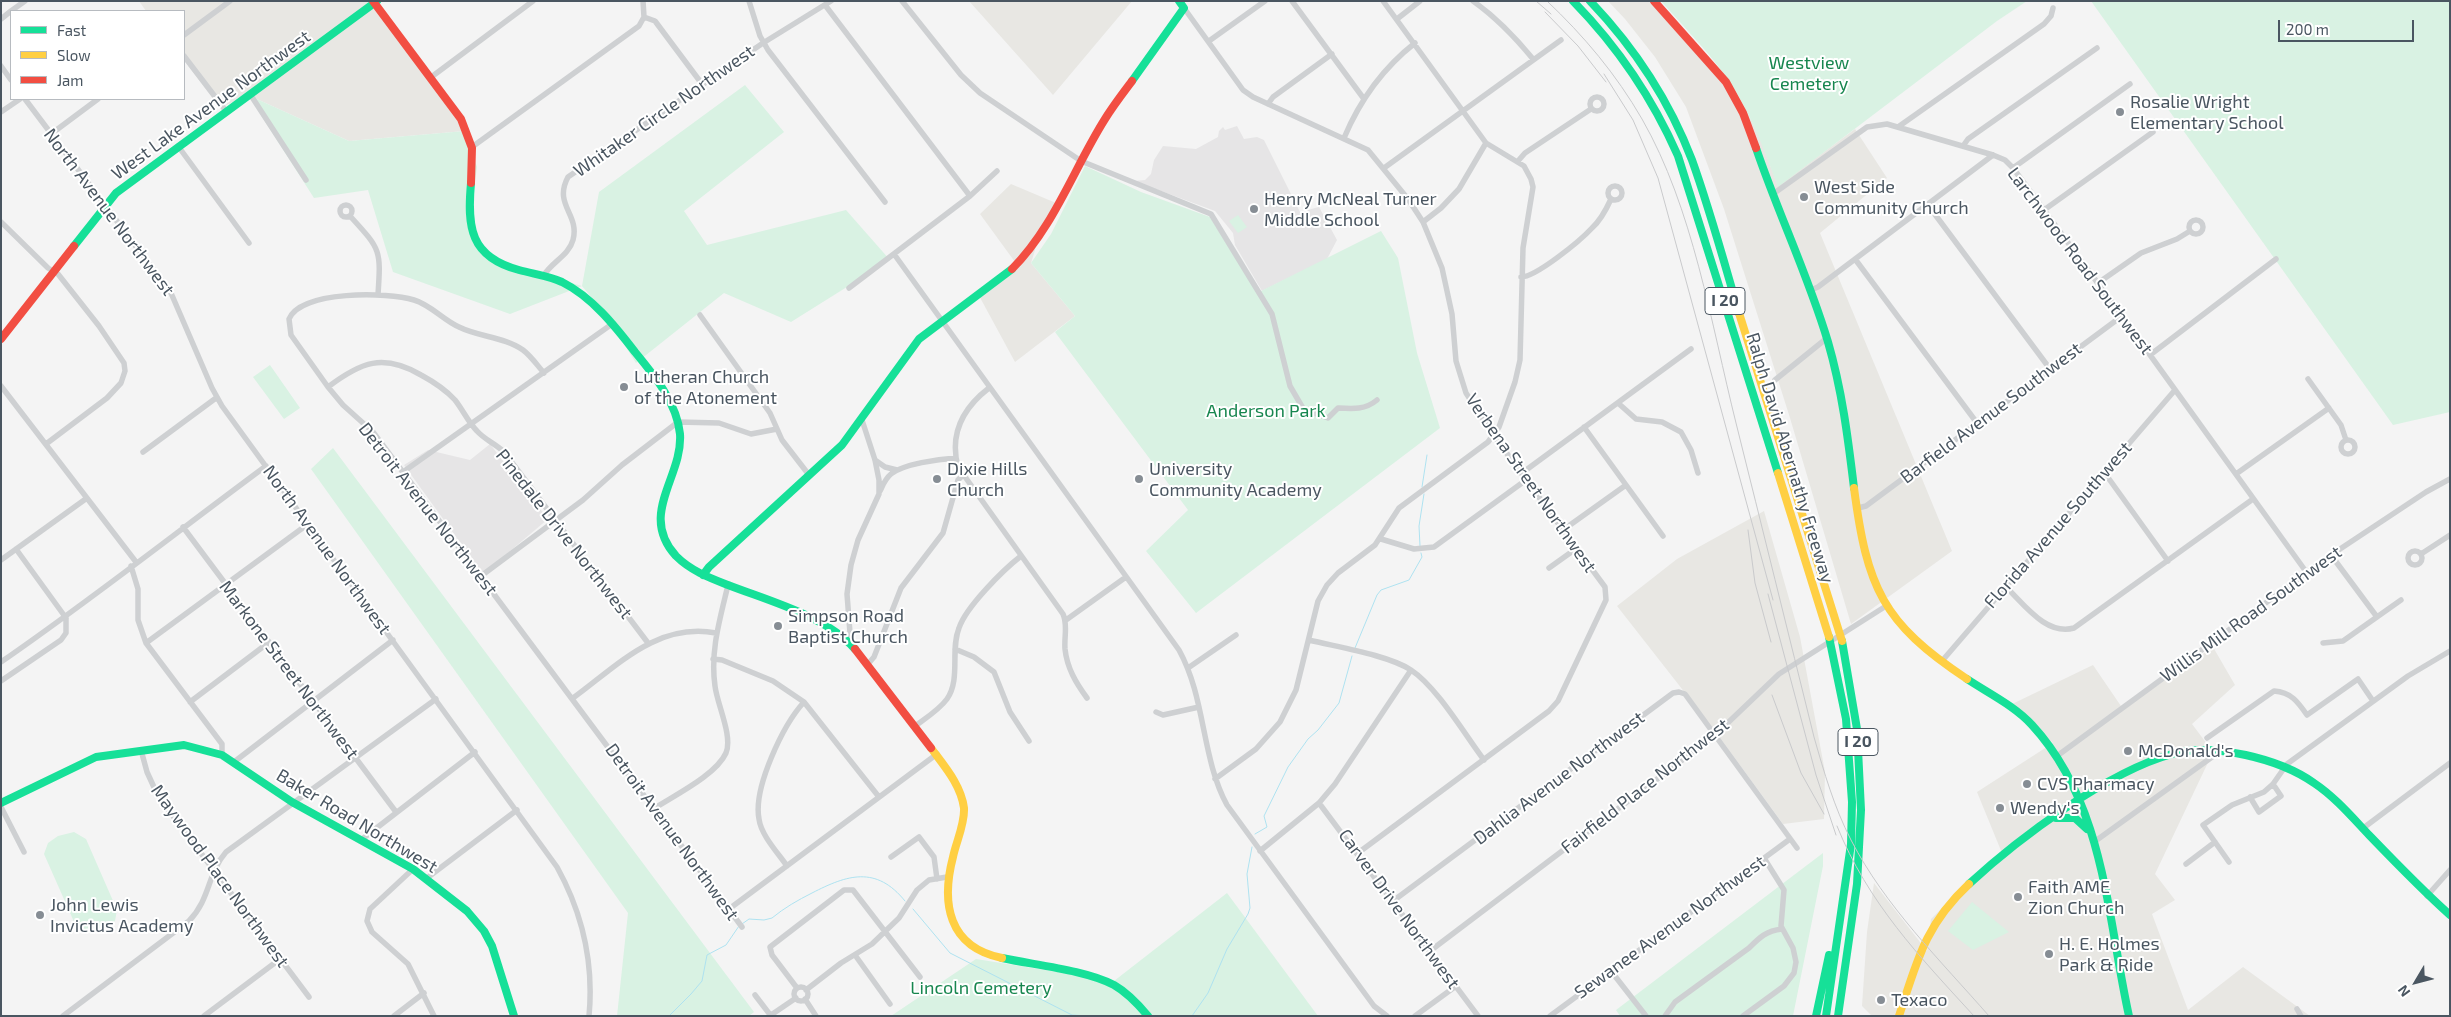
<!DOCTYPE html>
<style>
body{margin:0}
#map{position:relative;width:2451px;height:1017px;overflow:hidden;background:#f4f4f4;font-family:"Exo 2",sans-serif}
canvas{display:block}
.frame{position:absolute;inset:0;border:2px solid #4a5661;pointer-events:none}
.legend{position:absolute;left:10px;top:10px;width:175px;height:90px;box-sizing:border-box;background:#fff;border:1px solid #b7bbc0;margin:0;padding:6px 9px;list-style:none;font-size:15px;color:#4a5661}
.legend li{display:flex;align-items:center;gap:10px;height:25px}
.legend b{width:25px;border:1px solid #b7bbc0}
.north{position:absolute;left:2391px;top:957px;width:50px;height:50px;-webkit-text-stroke:4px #fff;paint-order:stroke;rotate:233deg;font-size:14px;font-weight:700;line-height:20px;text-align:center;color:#4a5661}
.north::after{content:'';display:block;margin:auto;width:18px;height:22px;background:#4a5661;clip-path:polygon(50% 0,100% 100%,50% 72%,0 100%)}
.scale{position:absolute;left:2278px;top:20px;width:136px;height:22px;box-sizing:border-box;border:2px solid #4a5661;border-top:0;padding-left:6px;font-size:15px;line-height:18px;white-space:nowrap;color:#4a5661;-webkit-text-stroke:4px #fff;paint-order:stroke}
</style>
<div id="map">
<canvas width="2451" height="1017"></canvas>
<div class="frame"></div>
<ul class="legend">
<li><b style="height:6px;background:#16e098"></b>Fast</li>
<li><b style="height:6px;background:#ffcf43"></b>Slow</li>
<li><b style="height:6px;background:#f24e42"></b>Jam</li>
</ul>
<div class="north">N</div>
<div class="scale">200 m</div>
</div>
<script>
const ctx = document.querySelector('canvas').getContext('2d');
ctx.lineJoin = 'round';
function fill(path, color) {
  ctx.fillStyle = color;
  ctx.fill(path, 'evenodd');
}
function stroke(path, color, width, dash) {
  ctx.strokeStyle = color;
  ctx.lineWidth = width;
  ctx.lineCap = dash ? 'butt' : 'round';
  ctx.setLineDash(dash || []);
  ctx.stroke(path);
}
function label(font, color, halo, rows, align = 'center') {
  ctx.font = font + ' "Exo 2",sans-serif';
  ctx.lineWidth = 4;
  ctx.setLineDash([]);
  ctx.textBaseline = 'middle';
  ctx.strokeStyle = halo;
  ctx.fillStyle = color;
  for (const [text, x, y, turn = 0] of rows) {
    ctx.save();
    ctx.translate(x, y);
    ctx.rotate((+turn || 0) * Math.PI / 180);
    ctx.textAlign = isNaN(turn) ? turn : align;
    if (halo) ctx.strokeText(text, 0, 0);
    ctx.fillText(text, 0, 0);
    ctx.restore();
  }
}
const commercial = new Path2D(`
 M139,1H378L374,6L465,131L349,141L248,95L220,108L184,60V11H146Z
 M969,1H1132L1053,95Z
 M1608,1H1654L1745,108L1759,135L1778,186L1855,129L1887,178L1820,233L1952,551L1851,624L1790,418L1724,209L1686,107L1655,57L1625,19Z
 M1011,184L1056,203L1041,231L1031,263L1075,316L1015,362L977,292L1015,262L980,214Z
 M1764,511L1800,637L1825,772L1824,819L1783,824L1718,735L1617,606L1677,559Z
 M2213,647L2235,685L2192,724L2213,752L2155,874L2175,900L2152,914L2188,1010L2243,967L2310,1016H1872L1862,1006L1867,932L1874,883L1927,951L1931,919L1963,887L2004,858L1977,792L2053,743L2008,706L2093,665L2123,709Z`);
const education = new Path2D(`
 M1237,126L1244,139L1257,137L1264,140L1300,212L1319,207L1337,240L1327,259L1262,291L1235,245L1233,233L1215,211L1134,181L1145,180L1151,174L1154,160L1163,146L1196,149L1218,137L1219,131L1223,127L1225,130Z
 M490,444L548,519L483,574L404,465L428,450L470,460Z`);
const green = new Path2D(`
 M1661,1H2027L1997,21L1778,187C1763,146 1748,105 1721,70C1703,46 1681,24 1661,1Z
 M2091,1H2450V412L2393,425Z
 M745,85L784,132L684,211L707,245L846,210L890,260L791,322L724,293L636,363L603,311L582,286L510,314L393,272L368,190L314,198L248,95L349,141L465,131L477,167L469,225L482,253L506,265L582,286L599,192Z
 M1085,166L1141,192L1210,217L1257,293L1381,231L1398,258L1417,353L1440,428L1196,613L1146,551L1188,510L1055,332L1075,316L1031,263L1051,234Z
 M1238,215L1247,227L1238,233L1229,221Z
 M270,365L300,408L284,419L253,377Z
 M333,448L754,1012L749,1016H617L628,913L311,469Z
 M74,832L86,839L117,910L115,921L104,930L87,933L75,924L44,854L48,843L58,836Z
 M1823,853V866L1793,1016H1620L1616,1010Z
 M1227,893L1318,1016H891L976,959L1114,981Z
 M1972,902L2009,932L1973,950L1948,931Z`);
const stream = new Path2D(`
 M1422,487L1427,455
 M1420,546L1419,526L1424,494
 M1355,648L1377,595L1381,590L1409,580L1422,557L1421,553
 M1255,834L1267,827L1264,816L1288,767L1308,739L1318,730L1339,703L1352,656
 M913,909L950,953L1072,1015L1088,1016
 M742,924L749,919L764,920L772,918C784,908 798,900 812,893C847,875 876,865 905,901
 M669,1016L691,994L702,981L707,955L726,945L739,926
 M1192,1016L1208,993L1227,949L1248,914L1250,908L1247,874L1252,847`);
const street = new Path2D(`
 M643,1L644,17
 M749,1L760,36L768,50L885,202
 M902,1L961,75L980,93L1081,161L1211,214L1272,314L1290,386L1304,410L1328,418L1338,408C1353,409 1365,410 1377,400
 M1292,1L1364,99
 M1473,1C1497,18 1515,37 1533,59
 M825,5L970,196
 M1184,8L1243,90L1253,97L1368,150L1408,199L1423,222L1442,268L1452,314L1456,361L1466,393L1494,436L1605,587L1606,600L1558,701L1549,711L1358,853
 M11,11L25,1
 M644,17L655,21L702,84
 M1,19L11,11
 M1397,19L1420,1
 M184,35L230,1
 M1209,41L1265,1
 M184,56L226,111
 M1,66L11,80
 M430,78L533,1
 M250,94L306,180
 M1590 104a7 7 0 1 1 14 0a7 7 0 1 1-14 0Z
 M25,99L171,293L212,388L222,406L557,867C583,914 594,963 589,1016
 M1268,104L1273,97L1332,54
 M1,112L20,99
 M1898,127L2044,24L2051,16L2053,8
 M51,134L98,99
 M1344,138C1360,100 1383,68 1415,43
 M178,146L249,243
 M1963,146L1968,139L2097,48
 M472,147L639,26L644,17
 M1518,161L1525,153L1591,109
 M1384,168L1561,40
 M2013,168L2130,84
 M1608 193a7 7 0 1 1 14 0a7 7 0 1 1-14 0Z
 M1773,194L1867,127L1887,124L1993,155L2005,160L2013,168L2122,316L2307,573
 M340 211a6 6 0 1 1 12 0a6 6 0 1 1-12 0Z
 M1928,205L2050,369
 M2044,210L2153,132
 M350,216C381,250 381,249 378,295
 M2189 227a7 7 0 1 1 14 0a7 7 0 1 1-14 0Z
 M1,222L48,268L58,274L99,326L124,363L125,371L121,383L107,398L46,444
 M1423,222L1441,208L1459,189L1486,143
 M894,254L1179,650C1206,699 1201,757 1227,805L1374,1006L1387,1016
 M1855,259L1977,423
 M544,275C552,262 569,255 573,240C580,214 553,205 568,177L763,43L831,1
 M1521,277C1536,277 1580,241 1592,228C1601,220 1606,210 1611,199
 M2098,283L2141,253L2177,239L2190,231
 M849,288L970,196L997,171
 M1811,290L1818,287L1993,155
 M700,315L770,413L782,440L809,475
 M2150,355L2276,259
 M544,373C537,365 531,356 523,350C505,337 479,337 459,327C443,320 431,305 414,300C388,292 301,290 289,319L291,335L328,387L343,405L373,432L742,927
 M2308,379L2341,425L2346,440
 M1775,380L1827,338
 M1,386L136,562
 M328,387C361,362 383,353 421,375C434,382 445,389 455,400C463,410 468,422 477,431C485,440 496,444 504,452L648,643
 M989,388C963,408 949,433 958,467L1063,614C1068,625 1064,636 1065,649C1067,668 1076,683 1087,698
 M1618,403L1636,419L1662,422L1681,432L1691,450L1698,473
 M1584,427L1663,536
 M2341 447a7 7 0 1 1 14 0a7 7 0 1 1-14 0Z
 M143,452L216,398
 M875,460L885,467L897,470
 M403,472L612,324
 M2104,472L2168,561
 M1522,473L1691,349
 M2236,474L2329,408
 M880,491C883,485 885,479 891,474C903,464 939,459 956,458
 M1858,508L1866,506L2122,316
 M183,527L396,812
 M1563,530L1626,485
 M1381,539L1414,549L1434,547L1526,480
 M16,549L66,618
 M2408 558a7 7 0 1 1 14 0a7 7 0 1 1-14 0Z
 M2421,554L2450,535
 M2331,555L2377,617
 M1,560L87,498
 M131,566L138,589V620L146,643L222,744V755
 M1549,568L1577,548
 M481,576L583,500L622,465L678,422L719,423L751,434L777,429
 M2005,586C2024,604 2046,636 2074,628L2253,499
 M1066,620L1126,577
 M1309,640C1337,647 1388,655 1411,670C1437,687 1465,735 1484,760
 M848,641L850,633L847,594L851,565L858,540L879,494V480L875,460L862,420
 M146,643L308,524
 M2323,643L2343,641L2401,600
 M955,649L974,657L994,672L1010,712L1029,741
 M713,659L722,660L773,681L804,702L879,797
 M1942,661L2175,390
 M1,662C91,600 178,531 266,466
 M868,664L874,657L901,588L943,533L958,480L963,475
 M1188,668L1236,635
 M1,681L61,640L66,633V618
 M573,698C617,666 657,622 716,633
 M190,702L268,643
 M1156,712L1163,715L1199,707
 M915,726C926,718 939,710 947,699C961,679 950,650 959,628C966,607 1003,570 1021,556
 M2207,738L2274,691C2291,692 2298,702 2307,715L2358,679L2373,701
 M141,750L147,772L158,796L309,997
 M2057,756L2331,555L2426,492L2450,479
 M234,762L393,640
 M1215,779L1256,749L1280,722L1296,690L1318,601L1327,585L1338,573L1375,545L1399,508L1488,442L1499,427L1515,382L1520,360L1523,248L1533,187L1531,179L1524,166L1486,143L1383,1
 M2250,797L2259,812L2281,796L2273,784
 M1319,803L1478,1016
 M1,807L24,852
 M655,808C675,795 716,775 726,753C733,736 717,704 715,686C710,651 720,619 728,585
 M2362,829L2450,763
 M361,840L475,752
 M2094,842L2219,752
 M1260,851L1319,803L1335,784L1411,670
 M891,857L919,837L934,857L937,879
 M2229,862L2203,825L2232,805L2264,792L2273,784L2287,764L2408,676L2450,651
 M2186,864L2215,842
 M787,866C778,853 761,835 759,819C753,788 783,725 804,702
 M413,869L370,909L367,921L372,932L408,964L434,1016
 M427,878L517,810
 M2427,896L2450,870
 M1393,901L1673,693L1679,692L1685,694L1797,848
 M729,909L937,754
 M1430,951L1714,736L1779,674L1886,606
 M855,955L890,1004
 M1611,971L1646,1016
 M794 994a7 7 0 1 1 14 0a7 7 0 1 1-14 0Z
 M797,988L772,955L770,947L844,890H853L920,977
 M806,990L841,963L872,944L899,918L917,890L929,880L947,877
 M755,995L771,1016
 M805,999L816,1016
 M2297,1009L2301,1016
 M771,1015L796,998
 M63,1016L189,921C211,898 207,874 226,852L436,699
 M204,1016L280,959
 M394,1016L424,993
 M1415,1016L1456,986
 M1550,1016L1790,839
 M1665,1016L1675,1002L1749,948C1760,937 1766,931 1782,929
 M1743,1016L1784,986L1794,973L1796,962L1793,948L1781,926L1784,890L1764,858`);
const fast = new Path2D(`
 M1573,1C1618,47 1652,97 1678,156L1778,473
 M1590,1C1634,47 1669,100 1692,160C1710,210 1724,262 1739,313
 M1132,81L1184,8L1179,1
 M1756,148C1778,213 1808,275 1828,342C1842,390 1848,438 1854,488
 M471,183C467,227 470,257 519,270C533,274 549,276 562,282C592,297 615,326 635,352C654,375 677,403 680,434C683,477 638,514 676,556C691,571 710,578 728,585C769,601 826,616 855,649
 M74,246L116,193L377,1
 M703,575L709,567L842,445L919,339L1012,269
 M1967,679C1988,693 2015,706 2032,725C2105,804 2107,917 2129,1016
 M1,803L96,757L184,745L222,755L292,802L413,869L467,911L484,931L492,946L514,1016
 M2056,818H2075L2087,829
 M1969,884C2019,838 2107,772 2172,754C2213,742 2280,759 2314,783C2335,797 2352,817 2369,835C2395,862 2422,890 2450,915
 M1002,958C1034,965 1086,970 1114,985C1128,993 1138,1004 1148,1016
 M1816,1016L1829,955
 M1826,1016L1851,844L1852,802L1846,719L1829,637
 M1838,1016L1857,884L1861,810L1857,729L1842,641`);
const slow = new Path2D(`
 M1739,313L1842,641
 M1778,473L1829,637
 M1854,488C1867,587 1882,623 1967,679
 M931,748C945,767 961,785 964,808C965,824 956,842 953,857C941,903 948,947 1002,958
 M1899,1016C1917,961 1925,925 1969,884`);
const jam = new Path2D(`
 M373,1L461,119L472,148L471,183
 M1654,1L1726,82L1743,113L1756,148
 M1012,269C1054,227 1074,168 1105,119C1113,106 1123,93 1132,81
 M1,339L74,246
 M855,649L931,748`);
const rail = new Path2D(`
 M1536,1L1551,14
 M1547,1C1584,36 1616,74 1642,119C1693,208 1711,323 1736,423C1762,527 1788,632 1814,737C1824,772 1834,807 1851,840C1885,906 1940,960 1989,1016
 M1545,12L1578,46L1606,82
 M1604,74L1633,120L1658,178L1773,600
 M1748,530L1755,583L1771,642
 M1768,594L1816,775L1836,835
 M1772,695L1801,773L1824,814
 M1837,826C1868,903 1919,956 1974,1016`);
const markers = [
 [2120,112,5,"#868d94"],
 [1804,197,5,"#868d94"],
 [1254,209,5,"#868d94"],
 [624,387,5,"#868d94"],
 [937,479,5,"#868d94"],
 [1139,479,5,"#868d94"],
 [778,626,5,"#868d94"],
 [2128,751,5,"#868d94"],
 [2027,784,5,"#868d94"],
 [2000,808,5,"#868d94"],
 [2018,897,5,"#868d94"],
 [40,915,5,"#868d94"],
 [2049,954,5,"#868d94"],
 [1881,1000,5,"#868d94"]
];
const shields = [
 [1725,301,40],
 [1858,742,40]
];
const shieldNames = [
 ["I 20",1725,301],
 ["I 20",1858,742]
];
const parkNames = [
 ["Westview",1809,63],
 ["Cemetery",1809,84],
 ["Anderson Park",1266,411],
 ["Lincoln Cemetery",981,988]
];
const poiNames = [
 ["Rosalie Wright",2130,102],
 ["Elementary School",2130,123],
 ["West Side",1814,187],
 ["Community Church",1814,208],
 ["Henry McNeal Turner",1264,199],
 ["Middle School",1264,220],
 ["Lutheran Church",634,377],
 ["of the Atonement",634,398],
 ["Dixie Hills",947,469],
 ["Church",947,490],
 ["University",1149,469],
 ["Community Academy",1149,490],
 ["Simpson Road",788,616],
 ["Baptist Church",788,637],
 ["McDonald's",2138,751],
 ["CVS Pharmacy",2037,784],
 ["Wendy's",2010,808],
 ["Faith AME",2028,887],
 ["Zion Church",2028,908],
 ["John Lewis",50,905],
 ["Invictus Academy",50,926],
 ["H. E. Holmes",2059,944],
 ["Park & Ride",2059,965],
 ["Texaco",1891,1000]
];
const streetNames = [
 ["West Lake Avenue Northwest",211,105,-36],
 ["Whitaker Circle Northwest",664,111,-35],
 ["North Avenue Northwest",109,212,53],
 ["Larchwood Road Southwest",2080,261,53],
 ["Barfield Avenue Southwest",1991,413,-37],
 ["Ralph David Abernathy Freeway",1790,458,73],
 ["Verbena Street Northwest",1531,483,55],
 ["Detroit Avenue Northwest",428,509,52],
 ["Florida Avenue Southwest",2058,525,-49],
 ["Pinedale Drive Northwest",564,534,52],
 ["North Avenue Northwest",327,550,54],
 ["Willis Mill Road Southwest",2251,614,-36],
 ["Markone Street Northwest",289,670,53],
 ["Dahlia Avenue Northwest",1559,778,-37],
 ["Fairfield Place Northwest",1645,786,-38],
 ["Baker Road Northwest",357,821,31],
 ["Detroit Avenue Northwest",672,832,54],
 ["Maywood Place Northwest",220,876,54],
 ["Carver Drive Northwest",1399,909,54],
 ["Sewanee Avenue Northwest",1670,927,-36]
];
fill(commercial, '#e8e7e3');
fill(education, '#e6e5e6');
fill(green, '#d9f2e3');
stroke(stream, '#aee2f0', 1);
stroke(street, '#ced0d2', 5.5);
stroke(fast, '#16e098', 8);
stroke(slow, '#ffcf43', 8);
stroke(jam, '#f24e42', 8);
stroke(rail, '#c9cacc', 1);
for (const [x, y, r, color] of markers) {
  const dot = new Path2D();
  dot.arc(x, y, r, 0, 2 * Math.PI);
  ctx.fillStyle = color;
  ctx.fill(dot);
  stroke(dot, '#fff', 2);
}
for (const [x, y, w] of shields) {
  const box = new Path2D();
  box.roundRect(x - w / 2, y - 13.5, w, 27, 4);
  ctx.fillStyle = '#fff';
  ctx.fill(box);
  stroke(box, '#4a5661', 1);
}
label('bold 16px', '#4a5661', null, shieldNames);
label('18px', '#17864f', '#fff', parkNames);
label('18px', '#4a5661', '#fff', poiNames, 'left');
label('18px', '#4a5661', '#fff', streetNames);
</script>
